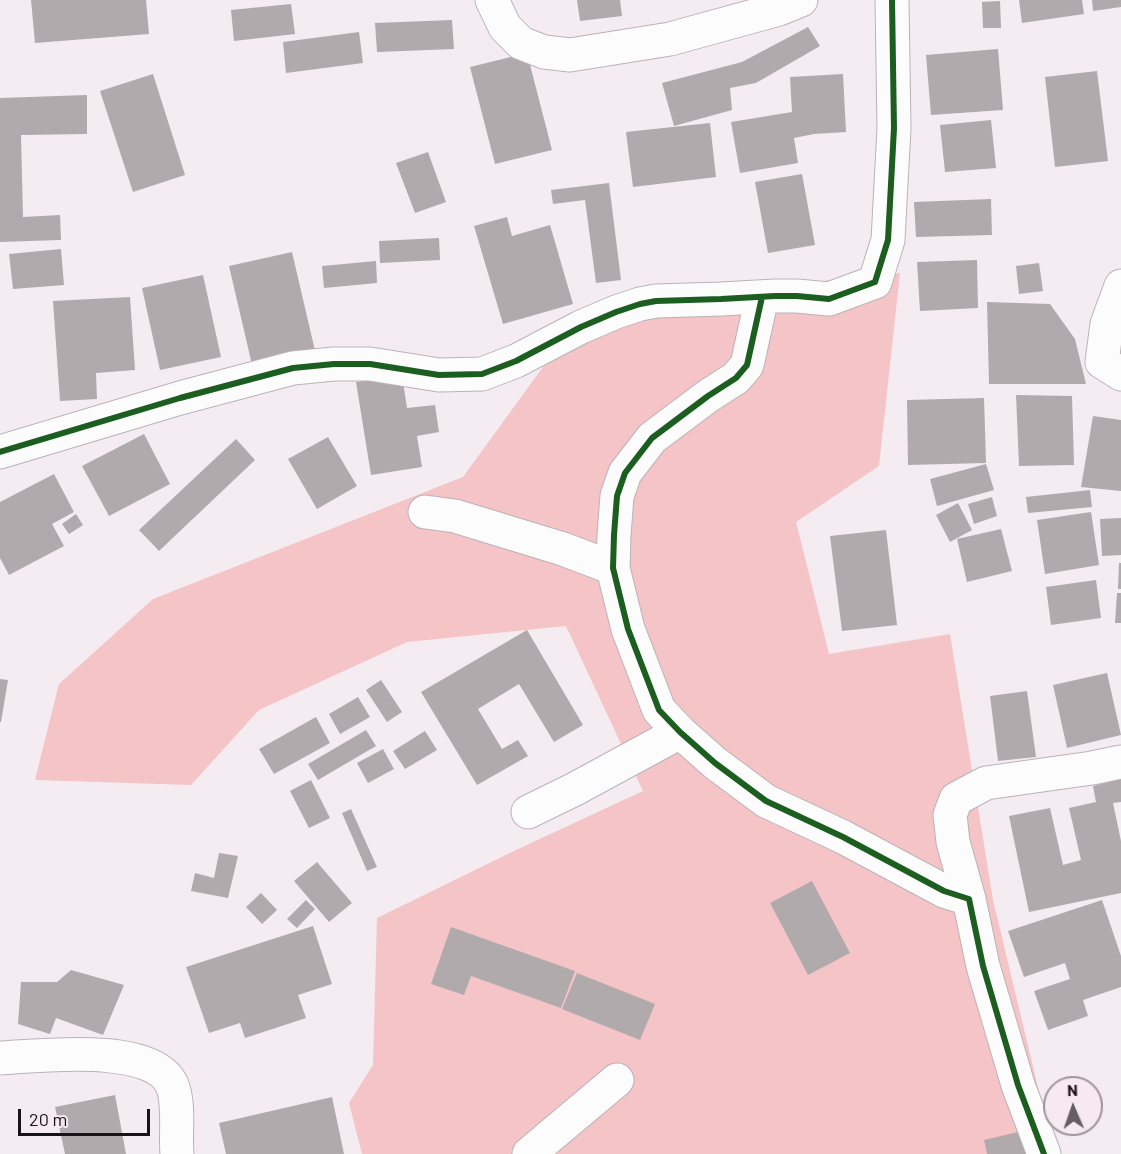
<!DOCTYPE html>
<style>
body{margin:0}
#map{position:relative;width:1121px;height:1154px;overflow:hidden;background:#f4ecf1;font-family:Barlow,sans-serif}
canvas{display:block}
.north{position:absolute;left:1043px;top:1076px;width:60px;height:60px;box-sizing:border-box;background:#f7e9f2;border:2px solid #9e939a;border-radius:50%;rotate:358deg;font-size:16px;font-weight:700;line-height:24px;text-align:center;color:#181316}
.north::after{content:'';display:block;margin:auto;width:21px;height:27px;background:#655f63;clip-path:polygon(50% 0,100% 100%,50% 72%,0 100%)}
.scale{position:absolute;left:18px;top:1109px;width:132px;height:27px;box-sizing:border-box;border:3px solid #181316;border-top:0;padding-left:8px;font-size:18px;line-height:21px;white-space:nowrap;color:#181316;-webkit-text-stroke:4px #f7e9f2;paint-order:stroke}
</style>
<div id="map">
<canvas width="1121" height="1154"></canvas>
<div class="north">N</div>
<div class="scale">20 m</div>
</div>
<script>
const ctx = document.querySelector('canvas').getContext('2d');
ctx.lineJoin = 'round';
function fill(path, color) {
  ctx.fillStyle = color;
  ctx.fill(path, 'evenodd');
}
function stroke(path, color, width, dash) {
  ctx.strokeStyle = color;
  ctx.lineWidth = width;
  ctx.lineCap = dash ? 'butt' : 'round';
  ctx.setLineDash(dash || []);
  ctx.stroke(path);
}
const green = new Path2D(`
 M900,273L879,466L796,522L829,654L950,634L993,900L1054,1154H362L349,1103L373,1065L377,918L516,850L643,791L566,626L407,642L259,710L191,785L35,780L59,684L153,599L463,477L551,356L692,294Z`);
const building = new Path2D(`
 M31,0H146L149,34L35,43Z
 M577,0H620L622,16L580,21Z
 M1019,0H1082L1084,14L1022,23Z
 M1092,0H1121V7L1093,11Z
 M1000,1L1001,28H983L982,2Z
 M291,4L295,34L234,41L231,10Z
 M452,20L454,49L377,52L375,23Z
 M808,27L820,46L756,83L730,88L732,110L674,126L662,83L742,62Z
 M359,32L363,63L286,73L283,42Z
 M998,49L1003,110L931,115L926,55Z
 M527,53L552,150L495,164L470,67Z
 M1097,71L1108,161L1055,167L1045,77Z
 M153,74L185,175L133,192L100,91Z
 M843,74L846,132L814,134L794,138L798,163L740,173L731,122L792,112L790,77Z
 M87,95V134L21,135L23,217L60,215L61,240L0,242V98Z
 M991,120L996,168L945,172L940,125Z
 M710,123L716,177L633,187L626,132Z
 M428,152L446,202L415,213L396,163Z
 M802,174L815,245L768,253L755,182Z
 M609,183L621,280L596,283L585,200L553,204L551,190Z
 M991,199L992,235L916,237L914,202Z
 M507,217L512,236L550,225L573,304L503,324L474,226Z
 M439,238L440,260L380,263L379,241Z
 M61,249L64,285L13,289L9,254Z
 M292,252L316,355L253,369L229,266Z
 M977,260L978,308L920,311L917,262Z
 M376,261L377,283L324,288L322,266Z
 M1039,263L1043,291L1019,294L1016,266Z
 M203,275L221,357L160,370L142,288Z
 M130,297L135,370L96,373L97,399L60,401L53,301Z
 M987,302L1050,304L1075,339L1086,384H989Z
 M402,375L407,408L435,405L439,432L417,436L422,467L371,475L356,382Z
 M1016,395L1072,396L1074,465L1019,466Z
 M984,398L986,463L908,465L907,400Z
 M1093,416L1121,420V491L1081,487Z
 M144,434L170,484L109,516L82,466Z
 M328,437L357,486L317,509L288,459Z
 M236,439L255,460L159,551L139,530Z
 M986,464L994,490L937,506L930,479Z
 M54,474L74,512L52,524L64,546L9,575L0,558V502Z
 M1090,490L1092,507L1028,513L1026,497Z
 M992,497L997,516L974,524L968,504Z
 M958,503L972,530L950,542L936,515Z
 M1091,512L1099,565L1045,574L1037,520Z
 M76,514L83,525L69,534L62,524Z
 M1121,518V555L1102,556L1100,519Z
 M1001,529L1012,571L967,582L957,539Z
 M886,530L897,625L842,631L830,536Z
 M1119,563H1121V589H1118Z
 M1096,580L1101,618L1051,625L1046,587Z
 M1117,593H1121V623H1115Z
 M527,630L583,725L554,742L519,684L478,709L502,749L518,740L528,756L477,785L421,692Z
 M1107,673L1121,735L1067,748L1053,685Z
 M0,679L8,680L1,722H0Z
 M381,680L402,712L387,722L366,690Z
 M1027,691L1036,757L998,761L990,696Z
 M358,697L370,717L340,734L329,714Z
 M316,717L330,743L274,774L259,749Z
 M366,730L376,746L318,780L308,764Z
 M425,731L437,750L405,769L393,751Z
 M383,749L394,769L368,783L357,763Z
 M1121,779V802L1113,803L1121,841V893L1029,912L1009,816L1050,808L1063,865L1081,860L1069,808L1096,802L1093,786Z
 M311,780L330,818L309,828L290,791Z
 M351,809L377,867L367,871L342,813Z
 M219,853L238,856L228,898L191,891L195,873L214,878Z
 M317,862L352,903L329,922L294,881Z
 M812,881L850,953L808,975L770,903Z
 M261,893L277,910L262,924L246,907Z
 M306,900L315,909L297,928L287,919Z
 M1102,900L1121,956V987L1083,1000L1088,1016L1048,1030L1034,991L1070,979L1065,963L1024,977L1008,931Z
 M313,926L332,984L298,995L306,1018L245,1038L240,1023L209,1033L186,967Z
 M451,927L575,971L561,1008L471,976L464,995L431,984Z
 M71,970L124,985L103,1035L56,1018L50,1034L18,1024L21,982H57Z
 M577,973L655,1004L640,1040L562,1009Z
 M115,1095L126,1154H65L55,1107Z
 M332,1097L344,1154H226L219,1123Z
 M1022,1131L1027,1154H987L984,1140Z`);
const minor = new Path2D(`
 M492,0L505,27L521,43L544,52L570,55L670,39L779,9L801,0
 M1121,286L1107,324L1102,362L1121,374
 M762,297L747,365L736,378L708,396L652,438L625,473L617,496L614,535L613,568L628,629L659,710L680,732L715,763L766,801L843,837L944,891L969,899L983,966L1018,1085L1044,1154
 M0,452L180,398L293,368L334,364H370L439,375L482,374L516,361L581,327L616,312L640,304L656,301L721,299L775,296H797L829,299L875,282L888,240L894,128L892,0
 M425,512L455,516L563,549L613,568
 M528,812L575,789L680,732
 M969,899L953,842L950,815L956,799L986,783L1092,768L1121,762
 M0,1058C39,1056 153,1042 172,1085C180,1104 175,1133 177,1154
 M529,1154L617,1080`);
const cycleway = new Path2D(`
 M762,297L747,365L736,378L708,396L652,438L625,473L617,496L614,535L613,568L628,629L659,710L680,732L715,763L766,801L843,837L944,891L969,899L983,966L1018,1085L1044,1154
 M0,452L180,398L293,368L334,364H370L439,375L482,374L516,361L581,327L616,312L640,304L656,301L721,299L775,296H797L829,299L875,282L888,240L894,128L892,0`);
fill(green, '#f4c4c7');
fill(building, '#b0aaad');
stroke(minor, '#b9b3b7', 35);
stroke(minor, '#fdfcfd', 33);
stroke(cycleway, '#1b5e20', 6);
</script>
